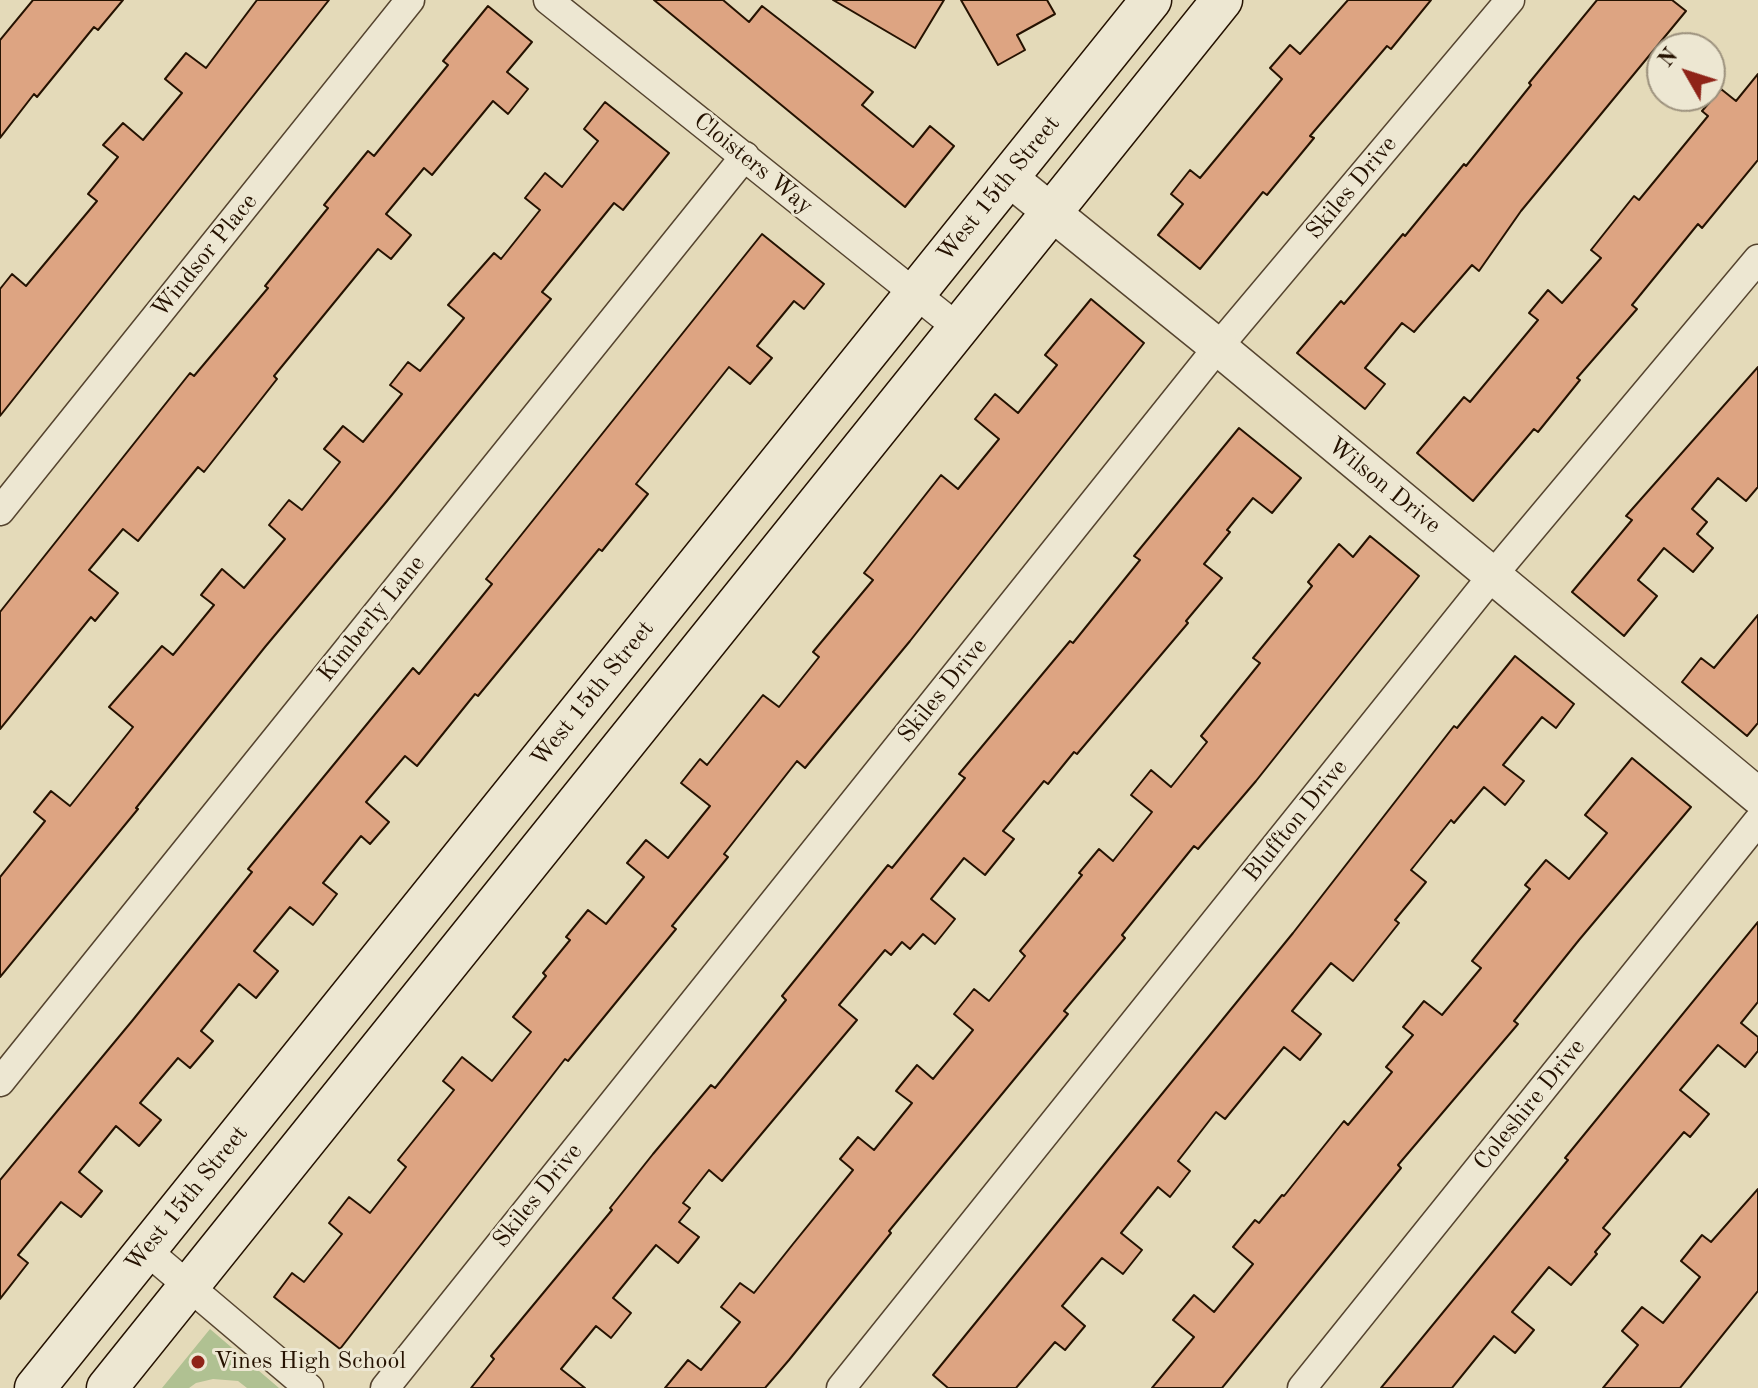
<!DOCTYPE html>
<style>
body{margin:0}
#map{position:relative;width:1758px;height:1388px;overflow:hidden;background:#e4dab9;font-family:"Old Standard TT",serif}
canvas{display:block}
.north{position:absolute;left:1646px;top:32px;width:80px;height:80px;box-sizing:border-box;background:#ede7d2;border:2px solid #9d927e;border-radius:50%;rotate:309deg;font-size:22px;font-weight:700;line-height:32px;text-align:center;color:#251201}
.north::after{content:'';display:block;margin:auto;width:28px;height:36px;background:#8f2418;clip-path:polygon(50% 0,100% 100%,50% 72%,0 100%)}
</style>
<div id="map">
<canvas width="1758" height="1388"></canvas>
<div class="north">N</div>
</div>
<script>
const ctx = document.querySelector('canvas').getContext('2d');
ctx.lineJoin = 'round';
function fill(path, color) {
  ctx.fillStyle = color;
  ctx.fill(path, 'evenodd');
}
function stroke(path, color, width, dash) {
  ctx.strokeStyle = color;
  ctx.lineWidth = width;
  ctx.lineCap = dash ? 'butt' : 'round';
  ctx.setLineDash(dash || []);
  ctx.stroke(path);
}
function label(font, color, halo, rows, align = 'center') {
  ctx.font = font + ' "Old Standard TT",serif';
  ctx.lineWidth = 6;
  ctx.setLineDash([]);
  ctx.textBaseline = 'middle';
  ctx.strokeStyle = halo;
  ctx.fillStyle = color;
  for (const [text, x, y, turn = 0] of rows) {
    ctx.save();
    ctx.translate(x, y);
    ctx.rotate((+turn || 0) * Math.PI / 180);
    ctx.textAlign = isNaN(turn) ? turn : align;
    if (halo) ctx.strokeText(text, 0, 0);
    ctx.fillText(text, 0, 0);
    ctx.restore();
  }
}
const green = new Path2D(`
 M210,1329L279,1388H247L238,1381L213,1379L196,1383L189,1388H162Z`);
const building = new Path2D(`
 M33,0H123L98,30L94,27L37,97L34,94L0,138V40Z
 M257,0H329L0,416V289L12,274L26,286L97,201L88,194L118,157L103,145L123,123L143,140L182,93L165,79L186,53L206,68Z
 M654,0H723L749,22L762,6L873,92L862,105L913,147L930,126L954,146L905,207Z
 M833,0H944L915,48Z
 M961,0H1047L1055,14L1017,35L1025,50L998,65Z
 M1348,0H1431L1391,49L1387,46L1310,136L1314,138L1267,195L1263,192L1200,269L1158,235L1183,204L1171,194L1190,170L1200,178L1282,79L1270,68L1290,45L1300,54Z
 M1597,0H1672L1686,11L1521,211L1479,271L1472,265L1414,332L1402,323L1365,368L1385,384L1365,409L1297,353L1341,301L1344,304L1403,234L1405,236L1464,164L1466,166L1531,85L1529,83Z
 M488,6L532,42L507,72L528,89L508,114L493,101L432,175L424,168L386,214L411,235L391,259L378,249L274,376L277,379L204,472L198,467L138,541L123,529L89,570L118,593L95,621L91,617L0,729V612L190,373L194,376L268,288L265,286L328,208L324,205L368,151L374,156L448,65L443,61Z
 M1758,74V160L1702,228L1698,224L1632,305L1637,309L1577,378L1580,380L1538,432L1534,429L1473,501L1417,453L1464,397L1470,402L1538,320L1529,313L1548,290L1562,303L1601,258L1591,250L1634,196L1639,200L1708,116L1702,111L1721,89L1736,101Z
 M605,102L669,153L623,210L614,203L542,292L551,299L387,501L265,647L136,808L138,809L0,977V877L45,821L34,812L51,791L70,806L133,727L109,707L162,646L173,655L214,605L201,595L222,569L244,588L285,539L269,525L289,500L302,510L340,462L324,449L343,426L363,442L402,394L390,385L408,362L420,371L464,318L448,305L494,253L501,259L540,210L525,198L545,173L562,187L598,141L584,129Z
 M762,234L824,284L804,309L794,301L757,346L772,358L750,384L729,367L636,484L648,494L602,551L599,549L478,696L475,694L417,766L405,756L366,802L389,822L370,844L361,836L323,883L337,894L313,925L290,907L254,951L278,971L256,998L239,984L201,1031L213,1041L190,1068L178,1058L140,1103L161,1120L139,1146L116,1126L79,1172L102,1191L81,1217L61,1202L18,1255L28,1263L0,1299V1180L132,1021L252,872L248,869L413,668L419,674L492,584L486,579Z
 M1091,299L1144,343L910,641L805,768L797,761L724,854L728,857L672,926L676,929L568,1061L565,1059L340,1349L274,1297L292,1273L304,1282L342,1234L329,1223L349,1197L370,1213L406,1167L398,1160L454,1090L443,1081L462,1057L492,1081L531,1032L513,1017L546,976L543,973L570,940L566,937L588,910L606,924L644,877L627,863L646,840L668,858L710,806L681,783L700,759L707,765L763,695L779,707L819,657L813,652L873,580L864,573L941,475L958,489L999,439L975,419L995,394L1018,413L1057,365L1045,355Z
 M1758,367V487L1746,501L1718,478L1692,509L1707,522L1697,534L1713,548L1693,572L1664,548L1638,580L1657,596L1624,636L1572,592L1632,520L1626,516Z
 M1239,428L1301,478L1272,513L1253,498L1227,530L1230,532L1204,564L1222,578L1186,621L1188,623L1077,754L1074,752L1048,784L1044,781L1003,831L1014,839L985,875L964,858L931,899L955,919L935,944L923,934L910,949L902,942L891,955L885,950L839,1005L857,1020L722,1181L709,1170L683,1203L690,1208L679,1222L699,1237L678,1263L656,1245L613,1298L631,1313L611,1338L596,1326L561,1369L585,1388H471L494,1359L491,1356L612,1210L610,1208L653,1154L711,1085L715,1088L786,1000L782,996L888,865L892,868L965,778L959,774L1070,641L1073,643L1140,560L1134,556Z
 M1370,536L1419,576L1256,781L1198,849L1194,846L1122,935L1125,938L1064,1011L1068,1014L889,1231L891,1233L789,1360L765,1388H665L688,1360L701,1370L740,1322L721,1307L740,1283L754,1293L793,1244L853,1170L840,1159L858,1137L874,1150L912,1103L896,1091L917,1065L933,1079L973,1030L954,1014L974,989L989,1001L1025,956L1020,951L1082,875L1079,873L1099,849L1113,861L1152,812L1131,795L1151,770L1171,787L1207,742L1201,736L1260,663L1253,658L1312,586L1308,582L1339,544L1353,557Z
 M1758,615V723L1747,736L1682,682L1701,658L1714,668Z
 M1515,656L1574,704L1556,728L1542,717L1503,765L1524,781L1505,805L1484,787L1454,823L1451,820L1411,870L1426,882L1395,920L1399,923L1353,981L1331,963L1292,1011L1321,1034L1300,1060L1284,1047L1225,1119L1216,1112L1178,1161L1190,1171L1170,1197L1158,1187L1121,1233L1142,1250L1123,1274L1102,1258L1062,1306L1085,1326L1065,1350L1055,1342L1016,1388H948L933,1375L1293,933L1454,726L1457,728Z
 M1632,758L1691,807L1579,940L1514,1021L1518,1024L1398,1165L1401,1168L1222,1388H1152L1194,1337L1173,1320L1194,1295L1214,1312L1253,1264L1233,1247L1255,1220L1259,1223L1282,1195L1284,1196L1344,1121L1348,1125L1392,1072L1386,1067L1413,1035L1403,1027L1424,1001L1442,1015L1481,968L1472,961L1530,889L1525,885L1546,860L1569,879L1607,833L1585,815Z
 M1758,922V1002L1741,1023L1758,1037V1051L1745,1067L1718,1045L1680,1090L1709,1114L1690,1137L1684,1132L1603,1228L1610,1234L1595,1252L1597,1254L1571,1285L1549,1267L1512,1312L1534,1330L1515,1353L1494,1336L1452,1388H1381L1568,1160L1565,1158Z
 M1758,1189V1291L1680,1388H1603L1638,1345L1622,1331L1642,1307L1663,1323L1700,1277L1681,1261L1702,1235L1711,1242Z`);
const minor = new Path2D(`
 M548,0L958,328
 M0,511L410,0
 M0,1082L745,156
 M146,1250L309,1388
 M385,1388L1218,347L1510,0
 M841,1388L1493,575L1758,259
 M1302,1388L1758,821`);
const tertiary = new Path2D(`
 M1008,177L1218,347L1758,796`);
const secondary = new Path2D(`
 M35,1388L1151,0
 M107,1388L1222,0`);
const markers = [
 [198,1362,8,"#8f2418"]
];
const streetNames = [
 ["Cloisters Way",753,164,39],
 ["Skiles Drive",1352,188,-50],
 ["West 15th Street",999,189,-51],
 ["Windsor Place",205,256,-51],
 ["Wilson Drive",1384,486,39],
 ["Kimberly Lane",372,619,-51],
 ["Skiles Drive",943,691,-51],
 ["West 15th Street",593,694,-51],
 ["Bluffton Drive",1296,821,-51],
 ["Coleshire Drive",1530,1105,-51],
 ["Skiles Drive",538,1196,-51],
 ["West 15th Street",187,1199,-51]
];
const poiNames = [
 ["Vines High School",214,1362]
];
fill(green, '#b0c192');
fill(building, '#dda482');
stroke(building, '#251201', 2);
stroke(minor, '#55442f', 31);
stroke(tertiary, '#55442f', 39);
stroke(secondary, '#251201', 43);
stroke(minor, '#ede7d2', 28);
stroke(tertiary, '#ede7d2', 36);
stroke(secondary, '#ede7d2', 40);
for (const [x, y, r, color] of markers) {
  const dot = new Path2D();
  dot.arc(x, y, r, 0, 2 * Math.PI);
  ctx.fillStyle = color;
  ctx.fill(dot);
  stroke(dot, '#ede7d2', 3);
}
label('24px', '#251201', '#ede7d2', streetNames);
label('24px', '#251201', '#ede7d2', poiNames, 'left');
</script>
